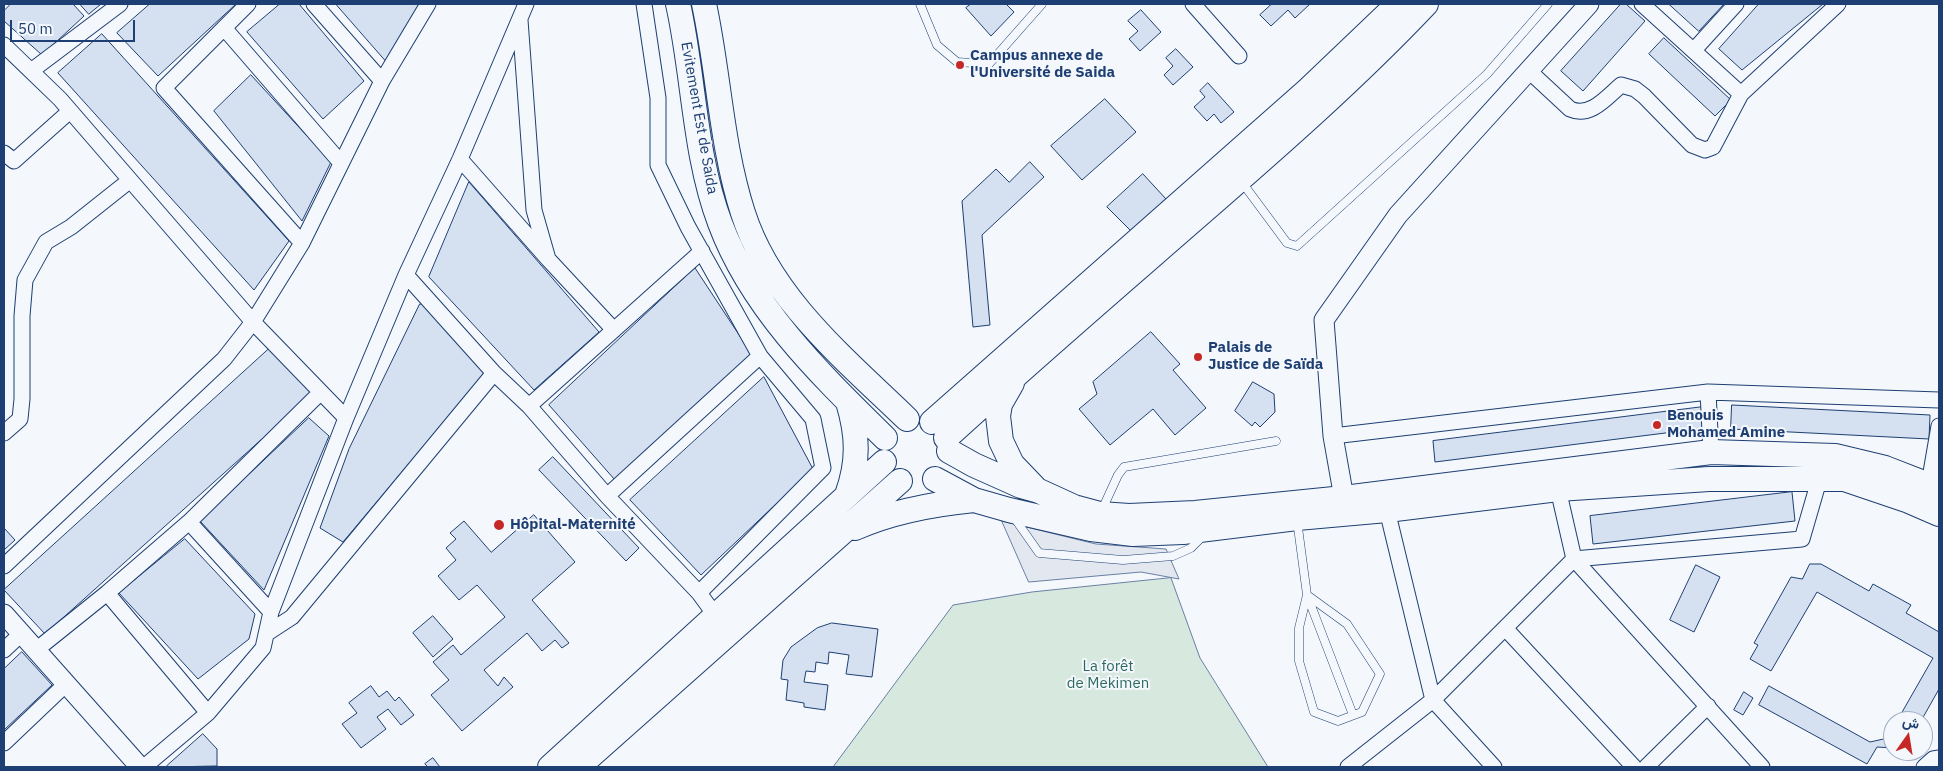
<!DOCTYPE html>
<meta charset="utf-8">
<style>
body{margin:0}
#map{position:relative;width:1943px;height:771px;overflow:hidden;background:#f4f7fb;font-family:"IBM Plex Sans",Vazirmatn,sans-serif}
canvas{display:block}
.frame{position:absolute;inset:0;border:5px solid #1d3f73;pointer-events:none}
.north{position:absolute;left:1883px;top:711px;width:50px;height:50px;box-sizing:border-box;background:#f4f7fb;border:1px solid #9eadc5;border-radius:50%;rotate:13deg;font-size:14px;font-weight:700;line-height:20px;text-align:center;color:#1d3f73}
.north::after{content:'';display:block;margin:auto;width:18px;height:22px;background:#c62828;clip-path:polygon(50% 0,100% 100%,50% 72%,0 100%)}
.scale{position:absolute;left:10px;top:20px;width:125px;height:22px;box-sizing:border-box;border:2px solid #1d3f73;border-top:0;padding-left:6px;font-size:15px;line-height:18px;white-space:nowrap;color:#1d3f73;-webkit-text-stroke:4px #f4f7fb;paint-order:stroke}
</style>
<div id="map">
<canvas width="1943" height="771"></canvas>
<div class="frame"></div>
<div class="north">ش</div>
<div class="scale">50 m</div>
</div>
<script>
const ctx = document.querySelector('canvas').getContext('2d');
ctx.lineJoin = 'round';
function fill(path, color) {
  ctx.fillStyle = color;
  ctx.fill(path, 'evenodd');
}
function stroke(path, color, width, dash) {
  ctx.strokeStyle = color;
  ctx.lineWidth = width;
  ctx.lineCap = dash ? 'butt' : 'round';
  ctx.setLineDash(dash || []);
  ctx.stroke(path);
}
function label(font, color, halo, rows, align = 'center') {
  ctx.font = font + ' "IBM Plex Sans",sans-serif';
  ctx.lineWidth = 4;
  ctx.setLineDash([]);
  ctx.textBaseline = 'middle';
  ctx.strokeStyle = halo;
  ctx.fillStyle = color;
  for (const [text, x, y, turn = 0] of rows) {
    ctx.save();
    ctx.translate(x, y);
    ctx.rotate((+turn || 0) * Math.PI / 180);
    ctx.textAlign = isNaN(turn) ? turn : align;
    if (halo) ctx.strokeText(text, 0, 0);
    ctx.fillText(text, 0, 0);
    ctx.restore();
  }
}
const green = new Path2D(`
 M1171,578L1200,658L1268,767H833L953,605L1032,592Z`);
const parking = new Path2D(`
 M1002,521L1096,544L1166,549L1179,579L1141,572L1029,582Z`);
const building = new Path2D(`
 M11,4H73L84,16L42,55L4,21V11Z
 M80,4H101L89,14Z
 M150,4H236L158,76L117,33Z
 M280,4H299L364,81L323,119L247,32Z
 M336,4H420L386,61Z
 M971,4H1006L1014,12L991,36L966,8Z
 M1272,4H1310L1295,18L1288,10L1271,26L1260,15Z
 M1621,4H1626L1645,21L1583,91L1561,71Z
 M1669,4H1724L1699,31Z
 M1759,4H1823L1742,70L1719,49Z
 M1141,10L1161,32L1140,51L1129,39L1138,31L1128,21Z
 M102,34L289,241L254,290L58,73Z
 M1664,38L1731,100L1715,116L1649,54Z
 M1176,49L1193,67L1173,85L1164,75L1173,66L1166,58Z
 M251,75L331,162L302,221L214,111Z
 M1208,83L1234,112L1221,123L1214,114L1207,121L1194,107L1205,97L1200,91Z
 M1105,99L1136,132L1082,180L1051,146Z
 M1030,162L1044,177L982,235L990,325L973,327L962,201L996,169L1009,182Z
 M1143,174L1166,199L1131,231L1107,207Z
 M469,182L599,332L534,390L429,277Z
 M695,268L753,356L615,480L549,405Z
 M420,304H427L486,372L343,542L320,528L349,449Z
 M1151,332L1180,364L1173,370L1206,408L1175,435L1153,409L1110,445L1079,409L1097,394L1093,382Z
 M270,348L312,394L45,634L4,590Z
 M764,377L813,469L701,575L630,500Z
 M1253,382L1274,394L1275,412L1260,427L1255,422L1252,426L1235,411Z
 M1732,405L1930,415L1929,439L1731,429Z
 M1703,407L1705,428L1435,462L1433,441Z
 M309,418L329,436L264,590L200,521Z
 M553,457L639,548L626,561L539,470Z
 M1792,492L1795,521L1593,544L1590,516Z
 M534,515L575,562L532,600L569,643L562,648L555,640L542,651L527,633L484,670L498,686L504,677L513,687L462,731L431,695L449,680L433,662L453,645L461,655L505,617L477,585L459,600L438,576L456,560L446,548L456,539L450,533L464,521L491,552Z
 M4,528L15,540L4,550Z
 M185,539L255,614L249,639L198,679L119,593Z
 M1810,564H1821L1869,591L1873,584L1911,605L1906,613L1939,632V689L1921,721H1897L1933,658L1817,592L1771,671L1750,659L1758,645L1754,643L1791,577L1802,579Z
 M1696,565L1720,577L1694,632L1670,620Z
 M433,616L453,639L433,657L413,633Z
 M832,623L878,629L872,677L846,674L849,655L829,652L828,664L816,662L815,672L806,671L804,682L828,685L825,710L804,707V703L786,700L788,680L781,679L783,660L791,647L817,628Z
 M22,652L52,685L4,730V669Z
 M371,686L379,697L387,691L395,701L399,697L414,715L401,725L388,709L377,717L386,729L361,748L342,724L357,713L349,703Z
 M1769,686L1870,742L1888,738L1893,729V748L1877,747L1867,764L1759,705Z
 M1744,692L1753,698L1743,715L1734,710Z
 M203,734L217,749V766L168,767L167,766Z
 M433,758L440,767H428L425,764Z`);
const service = new Path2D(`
 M920,4L937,45L957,62L989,64L1042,4
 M1241,181L1287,243L1297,246L1487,74L1548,4
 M1101,512L1118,475L1124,467L1276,441
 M1013,516L1039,553L1123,560L1173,556L1191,548L1204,535
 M1297,520L1307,595L1299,628V661L1314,712L1338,721L1362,712L1380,674L1347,624L1307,595
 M1307,595L1353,715`);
const minor = new Path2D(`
 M248,4L164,88L302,243
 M314,4L382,81
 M644,4L658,98V165L688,227L760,356L813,419L823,468L699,593
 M1193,4L1239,56
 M1642,4L1741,94
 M520,20L534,210L548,259
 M225,29L341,163
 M4,45L60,99L253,322L346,418
 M1694,50L1736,4
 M1528,70L1570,109C1590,118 1606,98 1621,85L1635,89L1644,96L1692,145L1705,150L1713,147L1741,94L1838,4
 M31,71L120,4
 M4,153L14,161L70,111
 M460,159L548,259L614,330
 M406,275L494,373L529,406L607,496L699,593L721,623
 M1708,392L1711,452
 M529,406L702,251
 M4,433L20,419L22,399V316L25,280L46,242L71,227L129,181
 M1333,436L1708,392L1939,400
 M1929,484L1939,426
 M1558,489L1574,559L1762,767
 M607,496L760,356
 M1387,510L1433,700L1494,767
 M189,522L271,612
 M4,566L224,359L253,322L302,243L382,81L428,4
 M107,593L208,713
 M1505,628L1634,767
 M266,634L292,617L494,373
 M4,650L21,634
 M36,650L107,593L189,522L320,393
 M4,743L66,684
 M144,767L208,713L263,648L271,612L346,418L406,275L460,159L526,4
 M1348,767L1433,700L1574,559L1802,539L1820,477
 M1646,767L1708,706
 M1924,767L1933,759L1939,758`);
const tertiary = new Path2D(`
 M1344,498L1333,436L1324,320L1398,215L1589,4
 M4,614L140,767`);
const primary = new Path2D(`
 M678,4C694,75 694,155 720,223C752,309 821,375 885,438
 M704,4C719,73 721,145 743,213C770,298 845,359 907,419
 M1012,383L1000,404L998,416L1001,441L1012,464L1034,487
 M932,422L1309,89L1398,4
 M946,438C1029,362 1114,289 1199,215C1277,147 1355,79 1426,4
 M949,451L974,465L1021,486L1039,491L1074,507L1100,514L1129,516L1195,513L1344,498L1711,452L1835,456L1885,468L1939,489
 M935,479L974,500L1009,510L1091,529L1133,534L1183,532L1297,518L1387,510L1558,489L1709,479H1844L1909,501L1939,514
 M847,495C859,462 858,435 848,402
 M855,528C893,511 933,504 974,500
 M550,767L884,462
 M578,767L900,481`);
const markers = [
 [960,65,5,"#c62828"],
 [1198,357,5,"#c62828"],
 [1657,425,5,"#c62828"],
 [499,525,6,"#c62828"]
];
const poiNames = [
 ["Campus annexe de",970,56],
 ["l'Université de Saida",970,73],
 ["Palais de",1208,348],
 ["Justice de Saïda",1208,365],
 ["Benouis",1667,416],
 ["Mohamed Amine",1667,433],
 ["Hôpital-Maternité",510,525]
];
const streetNames = [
 ["Evitement Est de Saida",699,118,80]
];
const parkNames = [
 ["La forêt",1108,667],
 ["de Mekimen",1108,684]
];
fill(green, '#d7e8df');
stroke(green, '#687fa3', 1);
fill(parking, '#e3e8f0');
stroke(parking, '#687fa3', 1);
fill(building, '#d5e0f0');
stroke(building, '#1d3f73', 1);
stroke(service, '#1d3f73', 9);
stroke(minor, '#1d3f73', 17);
stroke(tertiary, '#1d3f73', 21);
stroke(primary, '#1d3f73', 26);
stroke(service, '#f4f7fb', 8);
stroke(minor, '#f4f7fb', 15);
stroke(tertiary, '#f4f7fb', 19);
stroke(primary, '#f4f7fb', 24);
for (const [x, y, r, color] of markers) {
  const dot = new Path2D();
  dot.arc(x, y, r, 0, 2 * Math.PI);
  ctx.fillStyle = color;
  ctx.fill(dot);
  stroke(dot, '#f4f7fb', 2);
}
label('bold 15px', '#1d3f73', '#f4f7fb', poiNames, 'left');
label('15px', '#1d3f73', '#f4f7fb', streetNames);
label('15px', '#2c6c60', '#f4f7fb', parkNames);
</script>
